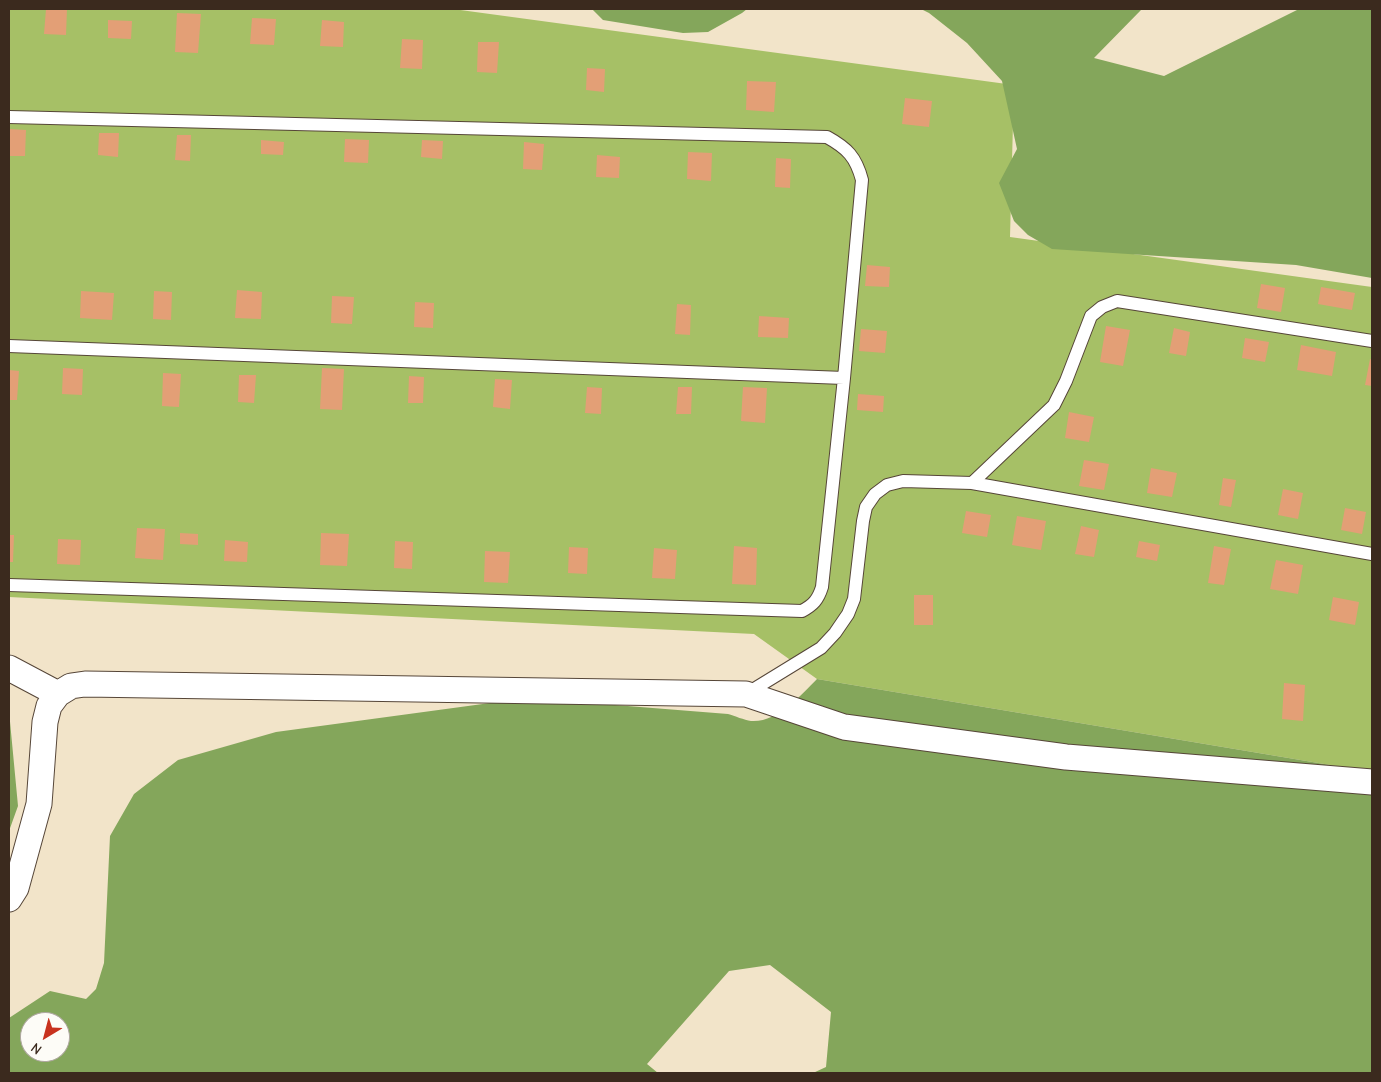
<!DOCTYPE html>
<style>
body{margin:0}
#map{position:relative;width:1381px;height:1082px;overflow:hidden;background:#f2e4c9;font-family:"Comic Neue",sans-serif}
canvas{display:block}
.frame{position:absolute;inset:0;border:10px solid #3b2a1e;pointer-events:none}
.north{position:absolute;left:20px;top:1012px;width:50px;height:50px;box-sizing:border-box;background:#fdfcf7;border:1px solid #afa8a0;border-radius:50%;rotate:217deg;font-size:14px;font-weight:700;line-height:20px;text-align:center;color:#3b2a1e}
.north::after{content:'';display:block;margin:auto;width:18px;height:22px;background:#c8321e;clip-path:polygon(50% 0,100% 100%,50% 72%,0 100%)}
</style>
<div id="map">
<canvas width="1381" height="1082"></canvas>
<div class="frame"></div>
<div class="north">N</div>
</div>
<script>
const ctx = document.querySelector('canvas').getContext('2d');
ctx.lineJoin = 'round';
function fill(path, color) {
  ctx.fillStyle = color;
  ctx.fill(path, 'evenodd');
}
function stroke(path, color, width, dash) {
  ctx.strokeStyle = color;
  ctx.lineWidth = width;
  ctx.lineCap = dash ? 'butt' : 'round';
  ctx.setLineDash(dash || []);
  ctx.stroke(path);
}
const green = new Path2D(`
 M9,9H453L1014,85L1010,237L1372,287V772L817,679L754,634L9,597Z`);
const forest = new Path2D(`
 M592,9H747L742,13L708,32L683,33L603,20Z
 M921,9H1152L1141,10L1094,58L1164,76L1299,9H1372V278L1296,265L1052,249L1028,235L1014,221L999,183L1017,149L1002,81L967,43L929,13Z
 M817,679L1372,772V1073H813L826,1067L831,1012L770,965L729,971L647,1064L658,1073H9V1018L50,991L86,999L96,989L104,963L110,836L134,794L178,760L276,732L527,698L728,714C735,716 744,720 751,721C777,723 800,696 817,679ZM30,1022H60V1052H30Z
 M9,711L18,806L9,831Z`);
const building = new Path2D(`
 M46,9H67L66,35L44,34Z
 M177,13L201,14L198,53L175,52Z
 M252,18L276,19L274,45L250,44Z
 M108,20L132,21L131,39L108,38Z
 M322,20L344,22L343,47L320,46Z
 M402,39L423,40L422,69L400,68Z
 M478,42H499L497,73L477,72Z
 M587,68L605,69L604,92L586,90Z
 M747,81L776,82L774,112L746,110Z
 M905,98L932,101L929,127L902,124Z
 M9,129L26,130L25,156H9Z
 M99,133H119L118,157L98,155Z
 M177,135H191L190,161L175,160Z
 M345,139L369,140L368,163L344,162Z
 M261,140L284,142L283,155L261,154Z
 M422,140L443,141L442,159L421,157Z
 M524,142L544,144L542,170L523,169Z
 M688,152L712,153L711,181L687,179Z
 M597,155L620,157L619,178L596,177Z
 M776,158L791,159L790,188L775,187Z
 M867,265L890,267L889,287L865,286Z
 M1261,284L1285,288L1281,312L1257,308Z
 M1321,287L1355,293L1352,310L1318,304Z
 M237,290L262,292L261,319L235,318Z
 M81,291L114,293L112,320L80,318Z
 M154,291L172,292L171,320L153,319Z
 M332,296L354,297L352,324L331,323Z
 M415,302L434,303L433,328L414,327Z
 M677,304L691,305L690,335L675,334Z
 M759,316L789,318L788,338L758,337Z
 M1106,326L1130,330L1123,366L1100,362Z
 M1174,328L1190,332L1186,356L1169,353Z
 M861,329L887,331L885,353L859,351Z
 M1245,338L1269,342L1265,362L1242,358Z
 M1301,345L1336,352L1332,376L1297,370Z
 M1370,359L1372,360V386L1365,385Z
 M63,368L83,369L82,395L62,394Z
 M322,368L344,369L342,410L320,409Z
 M9,370L19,371L17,400H9Z
 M163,373L181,374L179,407L162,406Z
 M239,375H256L254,403L238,402Z
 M409,376L424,377L423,403H408Z
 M495,379L512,380L510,409L493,407Z
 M587,387L602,388L601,414L585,413Z
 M678,387H692L691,414H676Z
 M743,387L767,388L765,423L741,421Z
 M858,394L884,396L883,412L857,410Z
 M1069,412L1094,417L1089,442L1065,438Z
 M1084,460L1109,464L1104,490L1079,486Z
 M1151,468L1177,473L1172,497L1147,493Z
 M1223,478L1236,480L1231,507L1219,505Z
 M1283,489L1303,493L1298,519L1278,515Z
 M1345,508L1366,512L1362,534L1341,530Z
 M966,511L991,515L987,537L962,533Z
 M1017,516L1046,521L1041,550L1012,545Z
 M1081,526L1099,530L1094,557L1075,554Z
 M137,528L165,529L163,560L135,558Z
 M180,533L198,534V545L180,544Z
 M321,533L349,534L347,566L320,565Z
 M9,535H14L13,562H9Z
 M58,539L81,540L80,565L57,564Z
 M225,540L248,542L247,562L224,561Z
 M395,541L413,542L412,569L394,568Z
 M1139,541L1160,545L1157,561L1136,557Z
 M734,546L757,548L756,585L732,584Z
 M1214,546L1231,549L1224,585L1208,583Z
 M569,547L588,548L587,574L568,573Z
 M654,548L677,550L675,579L652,578Z
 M485,551L510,552L508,583L484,582Z
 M1276,560L1303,565L1298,594L1270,589Z
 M914,595H933V625H914Z
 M1333,597L1359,602L1355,625L1329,620Z
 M1284,683L1305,685L1303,721L1282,719Z`);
const lane = new Path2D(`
 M9,117L827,137C847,148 856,157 862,180L844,378L9,346
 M972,483L1054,405L1066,381L1091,316L1102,307L1117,301L1372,341
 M9,585L802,611C813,605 818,600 822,587L844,378
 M746,694L821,648L835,633L848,614L854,599L863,521L866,507L875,494L887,485L903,481L972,483L1372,554`);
const street = new Path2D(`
 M9,668L58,694
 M9,899L16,888L39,804L45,722L49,706L58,694L71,686L85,684L746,694L844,727L1066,757L1372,782`);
fill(green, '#a6c066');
fill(forest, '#84a65b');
fill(building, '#e39f76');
stroke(lane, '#564638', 14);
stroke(street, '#564638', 27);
stroke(lane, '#fff', 12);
stroke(street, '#fff', 25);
</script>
